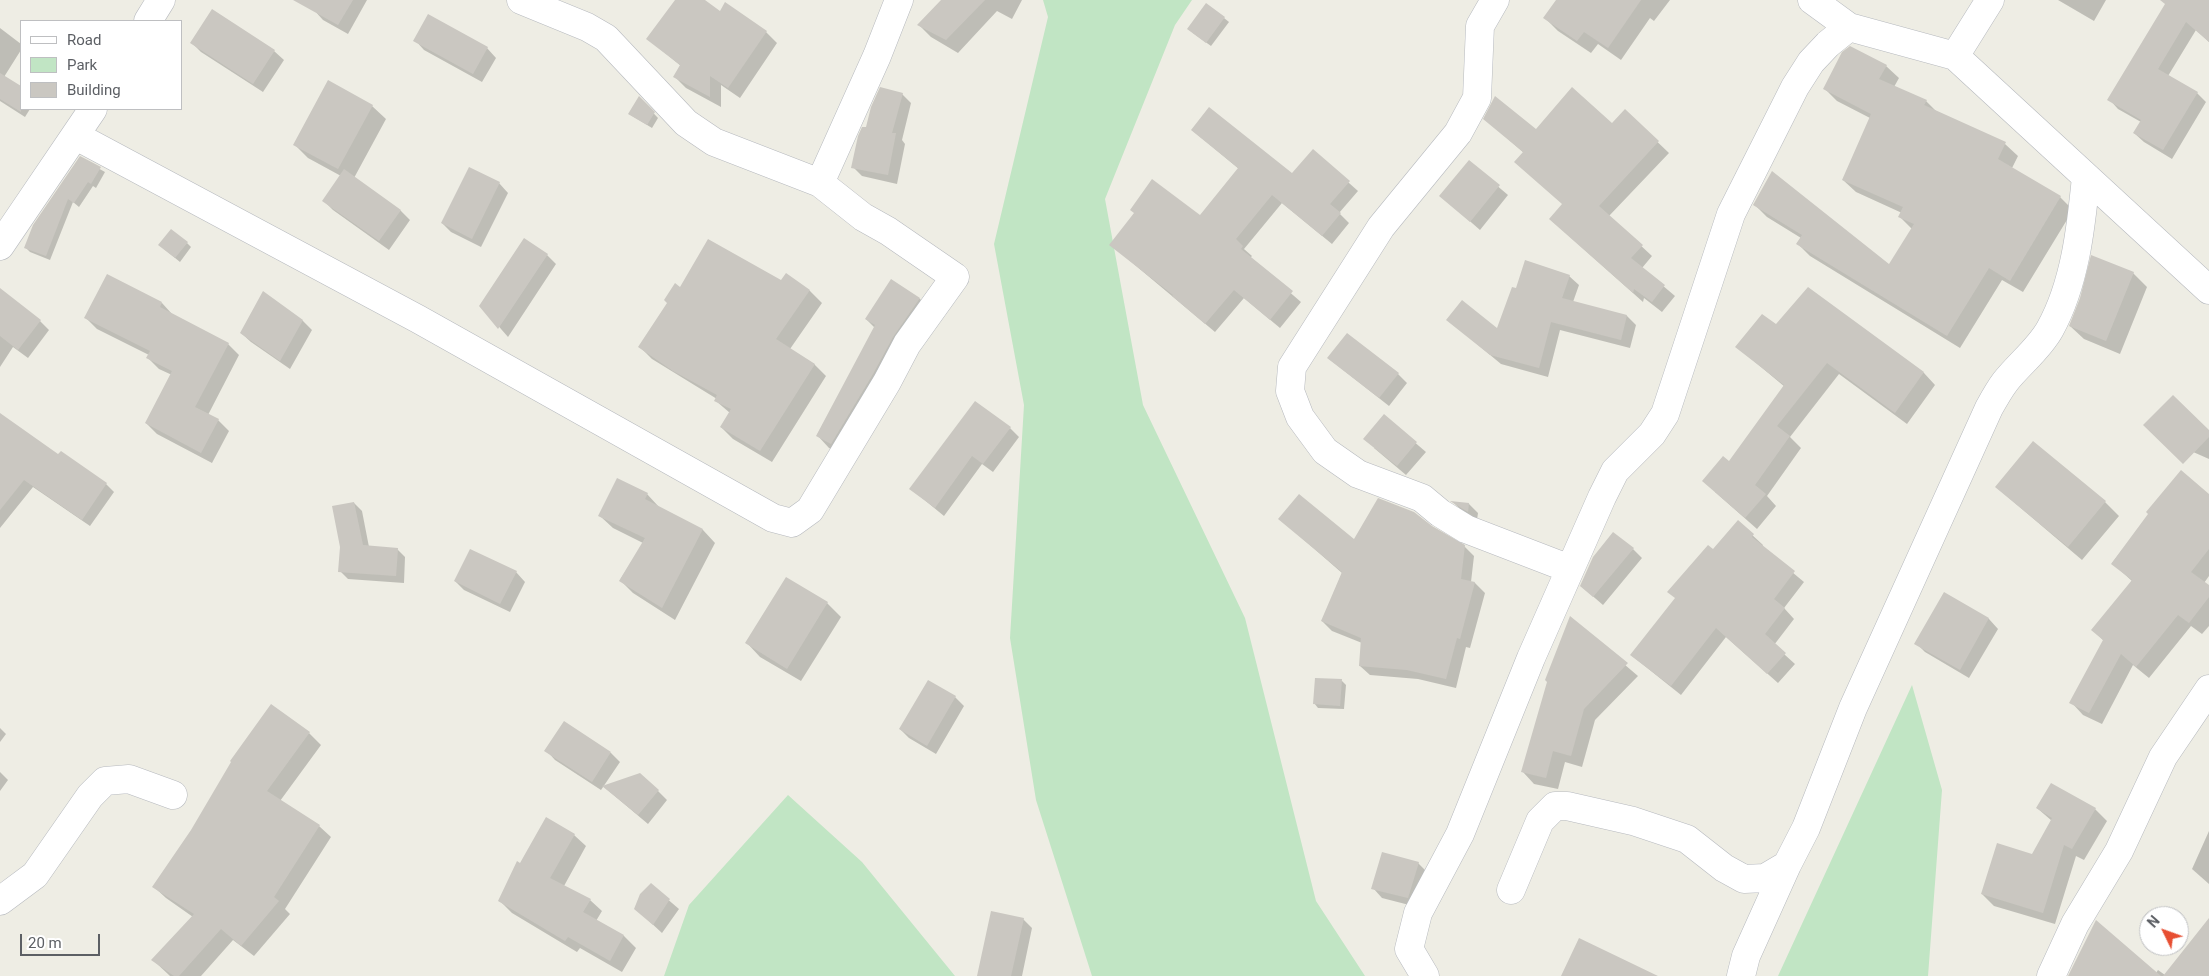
<!DOCTYPE html>
<style>
body{margin:0}
#map{position:relative;width:2209px;height:976px;overflow:hidden;background:#eeede4;font-family:Roboto,sans-serif}
canvas{display:block}
.legend{position:absolute;left:20px;top:20px;width:162px;height:90px;box-sizing:border-box;background:#fff;border:1px solid #bebfc1;margin:0;padding:6px 9px;list-style:none;font-size:15px;color:#5c5f64}
.legend li{display:flex;align-items:center;gap:10px;height:25px}
.legend b{width:25px;border:1px solid #bebfc1}
.north{position:absolute;left:2139px;top:906px;width:50px;height:50px;box-sizing:border-box;background:#fff;border:1px solid #bebfc1;border-radius:50%;rotate:312deg;font-size:14px;font-weight:700;line-height:20px;text-align:center;color:#5c5f64}
.north::after{content:'';display:block;margin:auto;width:18px;height:22px;background:#e74f32;clip-path:polygon(50% 0,100% 100%,50% 72%,0 100%)}
.scale{position:absolute;left:20px;top:934px;width:80px;height:22px;box-sizing:border-box;border:2px solid #5c5f64;border-top:0;padding-left:6px;font-size:15px;line-height:18px;white-space:nowrap;color:#5c5f64;-webkit-text-stroke:4px #fff;paint-order:stroke}
</style>
<div id="map">
<canvas width="2209" height="976"></canvas>
<ul class="legend">
<li><b style="height:6px;background:#fff"></b>Road</li>
<li><b style="height:14px;background:#c1e5c4"></b>Park</li>
<li><b style="height:14px;background:#cac7c1"></b>Building</li>
</ul>
<div class="north">N</div>
<div class="scale">20 m</div>
</div>
<script>
const ctx = document.querySelector('canvas').getContext('2d');
ctx.lineJoin = 'round';
function fill(path, color) {
  ctx.fillStyle = color;
  ctx.fill(path, 'evenodd');
}
function stroke(path, color, width, dash) {
  ctx.strokeStyle = color;
  ctx.lineWidth = width;
  ctx.lineCap = dash ? 'butt' : 'round';
  ctx.setLineDash(dash || []);
  ctx.stroke(path);
}
const green = new Path2D(`
 M1043,0H1192L1175,25L1105,199L1143,405L1245,618L1316,901L1365,976H1092L1036,800L1010,638L1024,405L994,244L1048,17Z
 M1912,685L1942,790L1928,976H1778Z
 M788,795L862,862L955,976H664L689,905Z`);
const shadow = new Path2D(`
 M320,0H367L348,34L323,20L314,10Z
 M676,0H703L720,12L766,32L777,43L740,98L721,85V107L686,88L675,77L681,66L648,39Z
 M943,0H1022L1012,19L997,11L958,53L931,37L919,25Z
 M1557,0H1670L1654,21L1650,18L1621,60L1598,44L1591,53L1558,31L1545,18Z
 M2058,0H2106L2094,21Z
 M2162,0H2209V42L2196,30L2168,76L2197,93L2206,102L2172,159L2144,142L2134,133L2141,122L2118,109L2109,99L2166,4Z
 M213,11L274,51L284,60L263,92L201,52L192,43Z
 M1224,18L1229,22L1211,46L1193,33Z
 M0,28L21,44V50L4,77L21,88V109H30L25,117L0,101Z
 M415,40L487,48L496,58L482,82L424,50Z
 M1886,66L1899,78L1894,87L1926,101L1938,113L2005,144L2018,156L2012,168L2060,197L2073,210L2023,292L2002,280L1960,348L1810,256L1797,243L1801,238L1767,217L1755,205L1890,266L1912,229L1900,217L1902,213L1856,192L1843,180L1870,118L1837,101L1825,89Z
 M902,94L911,103L902,140L905,144L897,184L862,176L853,167L867,129Z
 M639,98L658,118L652,128L629,114Z
 M372,106L386,119L354,178L401,211L410,220L389,250L333,210L324,201L341,176L308,158L295,145Z
 M1625,111L1669,153L1609,216L1652,256L1642,268L1675,296L1662,312L1644,298L1643,302L1550,219L1563,204L1524,153L1485,119L1536,130L1612,124Z
 M1192,130L1292,175L1313,151L1358,191L1339,213L1349,223L1332,244L1282,203L1244,249L1252,256L1250,258L1301,302L1280,328L1244,298L1215,332L1111,245L1200,216L1239,169Z
 M80,158L105,172L96,188L93,186L79,207L73,202L50,260L30,252L26,248Z
 M1469,162L1508,195L1480,230L1441,196Z
 M499,183L508,193L481,247L451,232L442,223Z
 M525,240L547,255L556,264L508,337L481,306Z
 M187,243L191,247L180,262L164,249Z
 M2133,273L2147,287L2120,354L2084,339L2070,326Z
 M786,275L810,291L822,303L790,349L814,364L826,376L772,462L733,439L721,427L730,413L716,401L717,399L652,359L640,347L681,288L781,282Z
 M1569,276L1579,285L1573,302L1627,316L1636,325L1630,348L1560,330L1548,377L1501,364L1448,320L1498,330Z
 M891,281L920,299L932,311L844,456L829,448L817,435L875,328L866,319Z
 M1808,289L1924,373L1935,385L1907,424L1839,374L1790,437L1801,448L1767,496L1776,506L1757,529L1715,492L1729,463L1785,387L1737,347L1776,326Z
 M264,293L303,321L312,330L290,369L251,342L241,333Z
 M162,303L172,314L228,344L239,355L208,415L218,420L229,431L212,463L157,434L146,423L172,375L159,369L148,358L149,355L97,329L86,318Z
 M0,306L40,321L49,330L28,358L13,347L0,367Z
 M1328,358L1398,374L1407,383L1389,406Z
 M0,415L59,456L106,484L114,492L90,526L33,487L0,528Z
 M1384,416L1426,452L1406,475L1374,448Z
 M1010,428L1019,437L993,472L982,464L944,516L911,489Z
 M2209,432V459L2157,436Z
 M1996,487L2105,502L2119,516L2082,560Z
 M647,494L659,507L703,530L715,543L675,620L633,593L620,580L643,543L613,528L600,516Z
 M2209,495V576L2204,583L2209,587V626L2202,634L2191,626L2149,678L2133,665L2102,724L2083,715L2071,702L2104,641L2093,630L2132,581L2112,563L2150,514Z
 M1453,502L1469,504L1478,513L1477,520L1461,510Z
 M354,503L362,511L369,547L397,549L405,557L404,583L348,579L340,571Z
 M1280,519L1354,541L1431,527L1464,546L1474,556L1471,582L1475,583L1485,593L1470,648L1466,647L1456,688L1418,679L1370,675L1360,666L1362,643L1332,631L1322,621L1342,573Z
 M1738,522L1763,545L1762,547L1804,582L1784,608L1794,619L1774,645L1795,664L1778,683L1726,637L1681,695L1631,655Z
 M1633,549L1642,558L1603,605L1581,586Z
 M516,572L525,582L510,612L464,590L455,581Z
 M1944,594L1989,619L1998,629L1969,678L1925,652L1916,643Z
 M827,603L841,617L801,681L760,657L747,643Z
 M1570,618L1638,676L1595,720L1582,767L1565,762L1558,789L1534,784L1523,772Z
 M1316,679L1342,681L1346,685L1344,709L1318,708L1314,703Z
 M955,697L964,706L936,754L909,738L900,729Z
 M0,728L6,734L0,742Z
 M309,733L321,745L280,801L319,826L331,837L285,909L290,914L254,956L233,940L201,976H170L153,960L193,917L166,898L154,887Z
 M546,750L611,753L620,762L601,790L555,760Z
 M0,772L8,780L0,791Z
 M604,787L658,791L667,800L648,824Z
 M2037,808L2095,809L2107,821L2084,860L2076,856L2055,924L1994,906L1982,894L2032,855L2052,821Z
 M2209,831V884L2192,869Z
 M574,835L586,846L564,886L590,900L602,911L596,921L624,936L636,948L622,972L580,948L577,952L512,913L500,901L521,864Z
 M1418,863L1427,872L1417,907L1382,898L1373,888Z
 M651,885L679,909L662,933L636,909Z
 M1023,919L1032,928L1022,976H978Z
 M2209,926V976H2070L2156,973L2158,970L2165,975Z`);
const building = new Path2D(`
 M293,0H353L338,25Z
 M675,0H705L720,11L725,2L767,31L728,88L710,76V97L673,77L680,65L646,39Z
 M941,0H985L946,40L917,25Z
 M1556,0H1641L1608,48L1584,32L1577,41L1543,18Z
 M2160,0H2209V42L2186,22L2158,69L2198,92L2163,150L2133,133L2141,120L2107,100L2165,4Z
 M1206,3L1225,17L1206,43L1187,29Z
 M212,9L275,50L253,84L190,43Z
 M428,14L488,47L473,74L413,41Z
 M1850,46L1887,65L1879,79L1927,100L1924,105L2006,142L1998,159L2061,196L2010,281L1989,268L1947,336L1796,244L1802,235L1753,205L1772,171L1889,264L1914,224L1898,217L1903,207L1842,180L1871,114L1823,89L1842,52Z
 M0,73L21,86V112L0,99Z
 M328,80L373,105L338,169L293,145Z
 M880,87L903,93L892,133H896L888,175L851,168L858,136L862,127H866L871,107Z
 M1572,87L1612,123L1625,109L1659,141L1599,206L1643,245L1631,258L1665,285L1652,302L1634,289L1633,293L1549,219L1562,204L1514,162L1523,152L1483,119L1495,96L1536,129Z
 M639,96L655,112L647,125L628,114Z
 M1209,107L1292,173L1313,149L1350,181L1330,204L1341,213L1322,236L1272,195L1236,239L1243,246L1241,249L1293,291L1270,320L1234,290L1205,324L1172,296L1173,295L1109,245L1134,213L1130,210L1152,179L1200,215L1238,168L1191,130Z
 M80,156L101,167L91,184L88,182L74,203L68,199L46,256L24,248L33,225Z
 M1469,160L1500,185L1470,222L1439,196Z
 M469,167L500,182L472,239L441,223Z
 M344,169L401,210L379,241L322,201Z
 M171,229L188,242L175,258L158,245Z
 M524,238L548,254L498,329L479,306Z
 M708,239L781,280L786,273L810,290L776,339L815,364L760,451L720,427L731,409L714,401L717,395L673,371L638,347L667,303L664,300L675,283L680,287Z
 M2091,255L2134,272L2106,341L2069,326L2080,298Z
 M1525,260L1570,275L1562,298L1627,315L1621,340L1551,322L1539,368L1490,355L1446,320L1462,300L1497,328L1512,287L1516,288Z
 M107,274L162,302L160,307L229,343L195,407L219,419L201,453L145,423L172,371L146,358L150,351L84,318Z
 M891,279L920,298L893,337L873,374L831,444L816,436L875,325L865,319Z
 M1808,287L1924,372L1895,413L1827,363L1777,426L1790,436L1755,485L1766,494L1745,518L1702,481L1723,456L1729,461L1784,385L1735,347L1762,314L1776,324Z
 M0,288L41,320L18,350L0,336Z
 M263,291L303,320L280,361L240,333Z
 M1347,333L1399,373L1379,398L1327,358Z
 M2173,395L2209,430V437L2183,464L2143,425Z
 M975,401L1011,427L983,464L972,456L935,508L909,489Z
 M0,413L58,454L61,451L107,483L82,520L24,480L0,510Z
 M1384,414L1417,442L1397,466L1363,439Z
 M2033,441L2106,501L2068,547L1995,487Z
 M2181,470L2209,494V549L2191,572L2209,585V597L2189,623L2178,615L2136,667L2121,654L2089,713L2069,703L2103,640L2091,630L2132,580L2111,564L2148,514L2146,512Z
 M617,478L648,493L645,499L703,529L662,608L619,581L645,538L598,516Z
 M1299,494L1354,539L1378,498L1414,512L1432,526L1465,545L1461,579L1475,582L1460,639L1457,638L1446,679L1407,670L1359,666L1361,638L1321,621L1342,572L1278,519Z
 M1450,501L1469,503L1468,512Z
 M354,502L363,545L398,548L396,576L338,572L340,547L332,506Z
 M1738,520L1754,534L1752,537L1795,571L1774,599L1785,608L1765,634L1786,653L1767,674L1716,628L1671,686L1630,655L1675,598L1667,592L1708,545L1713,549Z
 M1613,532L1634,548L1593,597L1580,586L1593,557Z
 M470,549L517,571L500,604L454,581Z
 M786,577L828,602L787,669L745,643Z
 M1944,592L1989,618L1960,670L1914,644Z
 M1570,616L1628,663L1584,709L1571,756L1553,751L1546,778L1521,772L1547,682L1545,680Z
 M1315,678L1342,679L1340,706L1313,704Z
 M928,680L956,696L927,746L899,729Z
 M271,704L310,732L267,791L320,825L274,897L279,901L241,946L221,929L179,976H174L151,960L194,914L152,887L191,830L231,762L230,761Z
 M564,721L611,752L592,782L544,751Z
 M640,773L659,790L638,815L602,786Z
 M2051,783L2096,808L2072,849L2064,845L2043,913L1981,894L1997,843L2032,854L2052,818L2036,808Z
 M546,817L575,834L550,878L591,899L583,912L624,935L610,961L568,937L565,941L498,901L517,861L520,863Z
 M1382,852L1419,862L1408,898L1371,889Z
 M651,883L670,899L653,925L634,909L640,894Z
 M991,911L1024,918L1011,976H977Z
 M2209,918V976H2163Z
 M2096,920L2161,976H2068Z
 M1579,938L1658,976H1561Z`);
const street = new Path2D(`
 M1495,0L1480,26L1477,98L1458,133L1381,227L1292,367L1290,391L1300,417L1325,451L1358,474L1422,498L1440,513L1466,529L1570,569
 M1812,0L1849,27L1955,56L2209,290
 M148,21L161,0
 M1955,56L1990,0
 M76,136L418,319L773,518L792,523L810,510L887,382L907,344L955,277L888,231L863,217L820,183L714,142L686,123L606,38L587,27L521,0
 M820,183L877,56L899,0
 M0,246L93,109
 M1511,890L1540,821L1555,806H1567L1633,821L1687,839L1724,868L1744,879L1765,878L1787,865L1806,828L1853,708L1989,408C1994,399 1999,390 2005,382C2019,364 2039,349 2050,329C2075,284 2081,228 2086,177
 M0,901L35,875L90,796L105,781L129,779L173,795
 M1425,976L1409,949L1418,913L1460,834L1531,658L1602,497L1615,471L1652,434L1665,414L1731,214L1795,87L1811,62L1828,44L1849,27
 M1741,976L1746,956L1787,865
 M2051,976L2075,924L2119,851L2163,757L2209,689`);
fill(green, '#c1e5c4');
fill(shadow, '#0003');
fill(building, '#cac7c1');
stroke(street, '#b6b9be', 29);
stroke(street, '#fff', 28);
</script>
